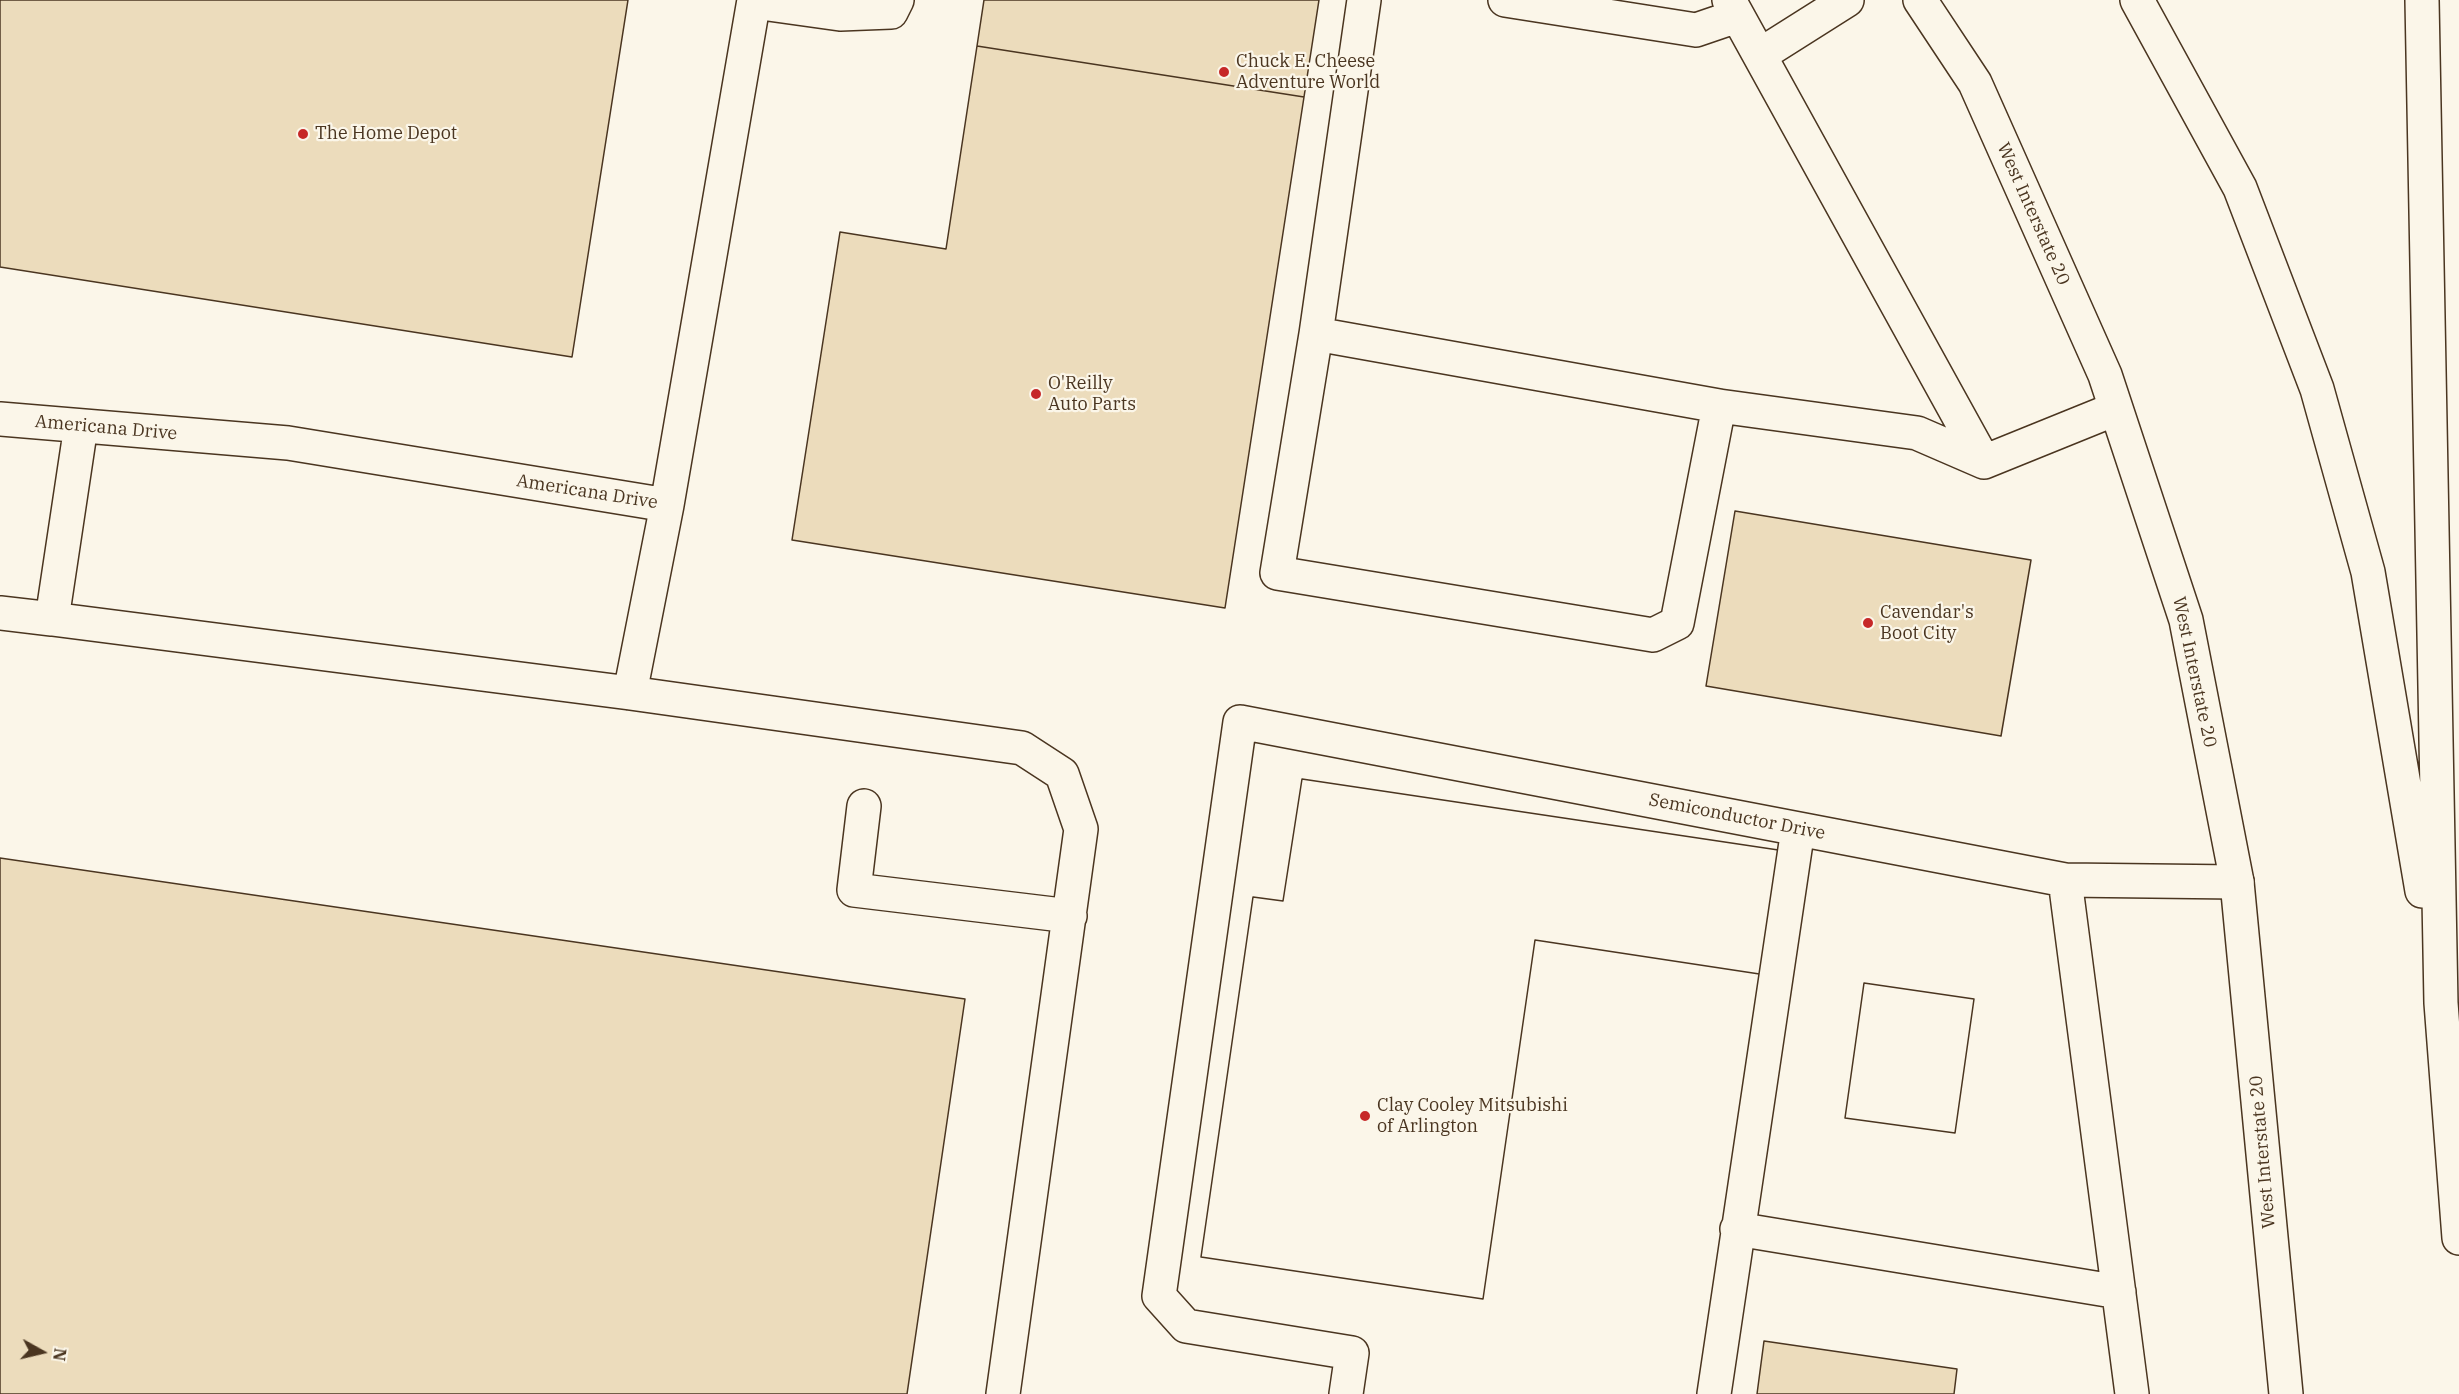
<!DOCTYPE html>
<style>
body{margin:0}
#map{position:relative;width:2459px;height:1394px;overflow:hidden;background:#fbf6e9;font-family:"IBM Plex Serif",serif}
canvas{display:block}
.north{position:absolute;left:12px;top:1322px;width:60px;height:60px;-webkit-text-stroke:4px #fbf6e9;paint-order:stroke;rotate:98deg;font-size:16px;font-weight:700;line-height:24px;text-align:center;color:#4a3520}
.north::after{content:'';display:block;margin:auto;width:21px;height:27px;background:#4a3520;clip-path:polygon(50% 0,100% 100%,50% 72%,0 100%)}
</style>
<div id="map">
<canvas width="2459" height="1394"></canvas>
<div class="north">N</div>
</div>
<script>
const ctx = document.querySelector('canvas').getContext('2d');
ctx.lineJoin = 'round';
function fill(path, color) {
  ctx.fillStyle = color;
  ctx.fill(path, 'evenodd');
}
function stroke(path, color, width, dash) {
  ctx.strokeStyle = color;
  ctx.lineWidth = width;
  ctx.lineCap = dash ? 'butt' : 'round';
  ctx.setLineDash(dash || []);
  ctx.stroke(path);
}
function label(font, color, halo, rows, align = 'center') {
  ctx.font = font + ' "IBM Plex Serif",serif';
  ctx.lineWidth = 4.5;
  ctx.setLineDash([]);
  ctx.textBaseline = 'middle';
  ctx.strokeStyle = halo;
  ctx.fillStyle = color;
  for (const [text, x, y, turn = 0] of rows) {
    ctx.save();
    ctx.translate(x, y);
    ctx.rotate((+turn || 0) * Math.PI / 180);
    ctx.textAlign = isNaN(turn) ? turn : align;
    if (halo) ctx.strokeText(text, 0, 0);
    ctx.fillText(text, 0, 0);
    ctx.restore();
  }
}
const building = new Path2D(`
 M0,0H628L572,357L0,267Z
 M984,0H1319L1304,97L977,46Z
 M977,46L1304,97L1225,608L792,540L840,232L946,249Z
 M1735,511L2031,560L2001,736L1706,686Z
 M1302,779L1785,851L1766,975L1535,940L1483,1299L1201,1257L1253,897L1283,901Z
 M1302,779L1785,851L1766,975L1535,940L1483,1299L1201,1257L1253,897L1283,901Z
 M0,858L965,999L907,1394H0Z
 M1864,983L1974,999L1955,1133L1845,1118Z
 M1864,983L1974,999L1955,1133L1845,1118Z
 M1764,1341L1957,1369L1954,1394H1757Z`);
const minor = new Path2D(`
 M754,0L667,505L630,693L1022,748L1062,774L1081,829L1003,1394
 M1364,0L1316,334L1719,406L1917,433L1984,462L2115,409
 M1505,0L1696,30L1737,16
 M1729,0L1984,462
 M754,2L840,14L891,12L897,0
 M1760,55L1847,0
 M1316,334L1277,573L1653,635L1677,623L1719,406
 M0,419L288,443L667,505
 M81,426L52,619L630,693
 M0,613L52,619
 M864,806L854,890L1070,916
 M2065,880L2132,1394
 M1737,1229L2119,1292
 M1346,1394L1352,1353L1186,1326L1159,1296L1240,722L2065,880L2237,882
 M1714,1394L1798,829`);
const major = new Path2D(`
 M1920,0L1975,83L2105,375L2186,620L2237,882L2286,1394`);
const highway = new Path2D(`
 M2137,0L2240,188L2317,389L2368,572L2422,891
 M2422,0L2441,1003L2459,1238`);
const markers = [
 [1224,72,6,"#c62828"],
 [303,134,6,"#c62828"],
 [1036,394,6,"#c62828"],
 [1868,623,6,"#c62828"],
 [1365,1116,6,"#c62828"]
];
const poiNames = [
 ["Chuck E. Cheese",1236,62],
 ["Adventure World",1236,83],
 ["The Home Depot",315,134],
 ["O'Reilly",1048,384],
 ["Auto Parts",1048,405],
 ["Cavendar's",1880,613],
 ["Boot City",1880,634],
 ["Clay Cooley Mitsubishi",1377,1106],
 ["of Arlington",1377,1127]
];
const streetNames = [
 ["West Interstate 20",2033,214,66],
 ["Americana Drive",106,428,5],
 ["Americana Drive",587,492,9],
 ["West Interstate 20",2194,672,78],
 ["Semiconductor Drive",1737,817,11],
 ["West Interstate 20",2263,1152,-95]
];
fill(building, '#ecdcbc');
stroke(building, '#4a3520', 1.5);
stroke(minor, '#4a3520', 36);
stroke(major, '#4a3520', 36);
stroke(highway, '#4a3520', 36);
stroke(minor, '#fbf6e9', 33);
stroke(major, '#fbf6e9', 33);
stroke(highway, '#fbf6e9', 33);
for (const [x, y, r, color] of markers) {
  const dot = new Path2D();
  dot.arc(x, y, r, 0, 2 * Math.PI);
  ctx.fillStyle = color;
  ctx.fill(dot);
  stroke(dot, '#fbf6e9', 2);
}
label('18px', '#4a3520', '#fbf6e9', poiNames, 'left');
label('18px', '#4a3520', '#fbf6e9', streetNames);
</script>
